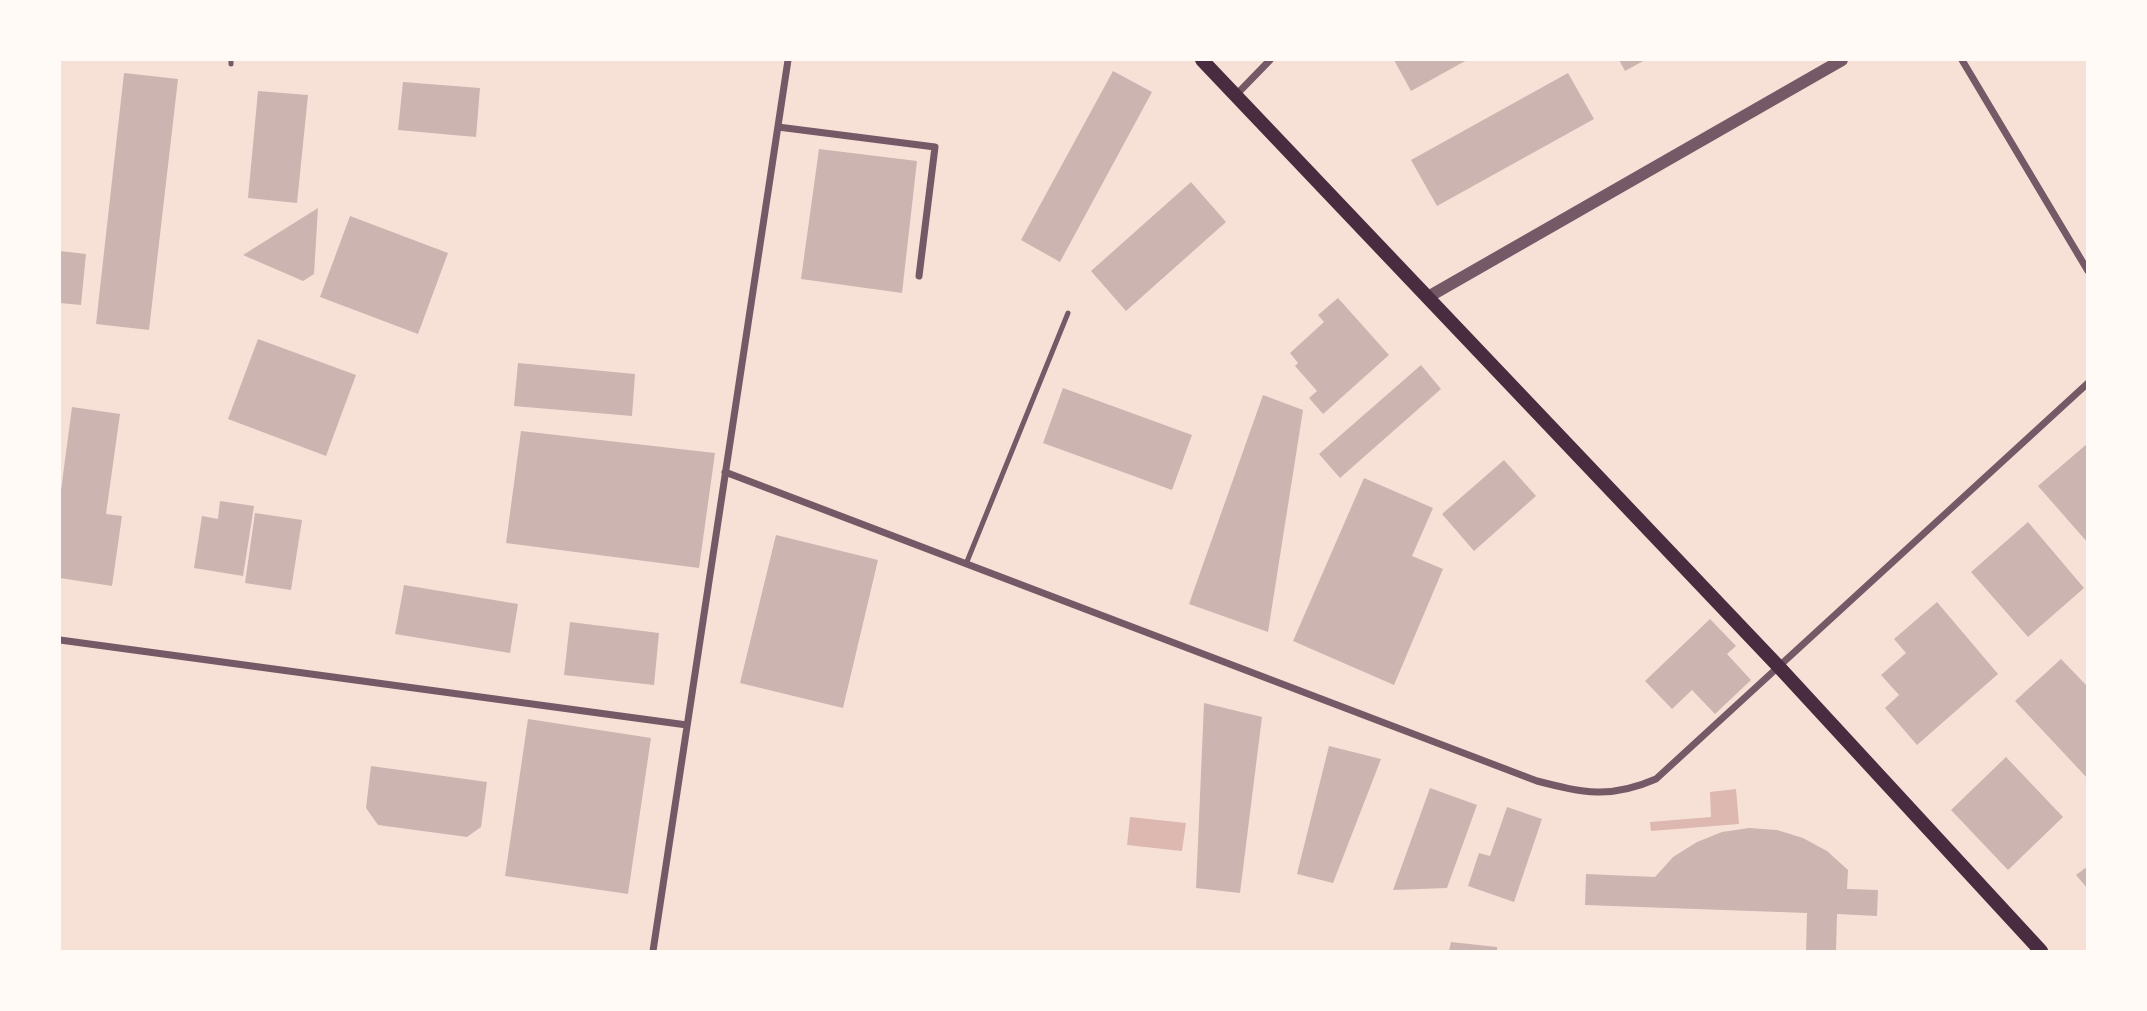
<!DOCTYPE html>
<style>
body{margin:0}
#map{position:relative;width:2147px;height:1011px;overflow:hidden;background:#f7e1d7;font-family:"DejaVu Sans",sans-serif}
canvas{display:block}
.frame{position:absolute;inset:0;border:61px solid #fffaf5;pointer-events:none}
</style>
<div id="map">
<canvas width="2147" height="1011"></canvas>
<div class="frame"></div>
</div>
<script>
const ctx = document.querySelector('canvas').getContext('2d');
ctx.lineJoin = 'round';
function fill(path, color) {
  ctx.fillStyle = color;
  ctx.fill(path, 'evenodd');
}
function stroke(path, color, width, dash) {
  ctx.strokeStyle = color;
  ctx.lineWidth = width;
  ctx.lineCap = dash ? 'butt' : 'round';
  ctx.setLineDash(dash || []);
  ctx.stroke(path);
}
const water = new Path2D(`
 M1736,789L1739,824L1651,831L1650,822L1711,817L1710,792Z
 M1130,817L1186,823L1182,851L1127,845Z`);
const building = new Path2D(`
 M1394,60H1467L1411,91Z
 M1619,60H1645L1625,71Z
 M1113,71L1152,92L1060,262L1021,240Z
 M124,73L178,79L149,330L96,324Z
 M1568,73L1594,119L1437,206L1411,160Z
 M403,82L480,88L476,137L398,130Z
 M258,91L308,95L297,203L248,198Z
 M819,149L917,161L902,293L801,279Z
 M1191,182L1226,222L1126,311L1091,271Z
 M318,208L314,274L303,281L243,255Z
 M350,216L448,253L418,334L320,297Z
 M60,251L86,254L81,305L60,303Z
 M1338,298L1389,355L1323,414L1309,398L1317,391L1295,366L1298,363L1290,353L1324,322L1318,315Z
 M258,339L356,375L326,456L228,419Z
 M518,363L635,374L632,416L514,406Z
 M1421,365L1441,389L1340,478L1319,454Z
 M1063,388L1192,435L1172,490L1043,443Z
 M1263,395L1303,410L1268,632L1189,604Z
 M72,407L120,414L106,514L122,516L112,586L60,578V498Z
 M521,431L715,453L699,568L506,543Z
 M2088,443V543L2038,486Z
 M1504,460L1536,496L1474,551L1442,514Z
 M1364,478L1433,508L1412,556L1443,569L1394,685L1293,641Z
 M220,501L254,506L243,576L194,568L202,516L218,519Z
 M255,513L302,520L291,590L245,583Z
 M2028,522L2084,588L2028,637L1971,572Z
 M776,535L878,560L843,708L740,683Z
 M404,585L518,604L510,653L395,634Z
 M1937,602L1998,674L1917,745L1885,708L1899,695L1881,675L1906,653L1894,639Z
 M1710,619L1736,646L1727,654L1751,680L1715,714L1692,690L1672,709L1645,681Z
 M570,622L659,633L654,685L564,675Z
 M2061,659L2088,687V779L2015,701Z
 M1204,703L1262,717L1240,893L1196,888Z
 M528,719L651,738L628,894L505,876Z
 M1329,746L1381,759L1333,883L1297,874Z
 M2006,757L2063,817L2008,870L1951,810Z
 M371,766L487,782L481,827L467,837L378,825L366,808Z
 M1430,788L1477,805L1447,888L1393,890Z
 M1507,807L1542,819L1514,902L1468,886L1479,853L1490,856Z
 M1749,828L1777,830L1803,838L1827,851L1848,870L1847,889L1878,890L1877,916L1837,914L1836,951H1806L1807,913L1585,905L1586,874L1655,877L1673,857L1697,842L1722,832Z
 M2088,866V889L2076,875Z
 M1451,942L1497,947V951H1449Z`);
const service = new Path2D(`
 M231,64V60
 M966,564L1068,313`);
const minor = new Path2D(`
 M1962,60L2088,271
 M1236,95L1270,60
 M778,127L935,147L919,276
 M725,472L1537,781C1584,793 1610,799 1656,779L2088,383
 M60,640L687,725
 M653,951L788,60`);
const tertiary = new Path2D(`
 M1428,297L1842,60`);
const secondary = new Path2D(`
 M1202,60L1779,667L2041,951`);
fill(water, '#dcb8b0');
fill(building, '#ccb4b1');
stroke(service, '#755966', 5);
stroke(minor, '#755966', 7);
stroke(tertiary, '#755966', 12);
stroke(secondary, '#4a2c40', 14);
</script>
